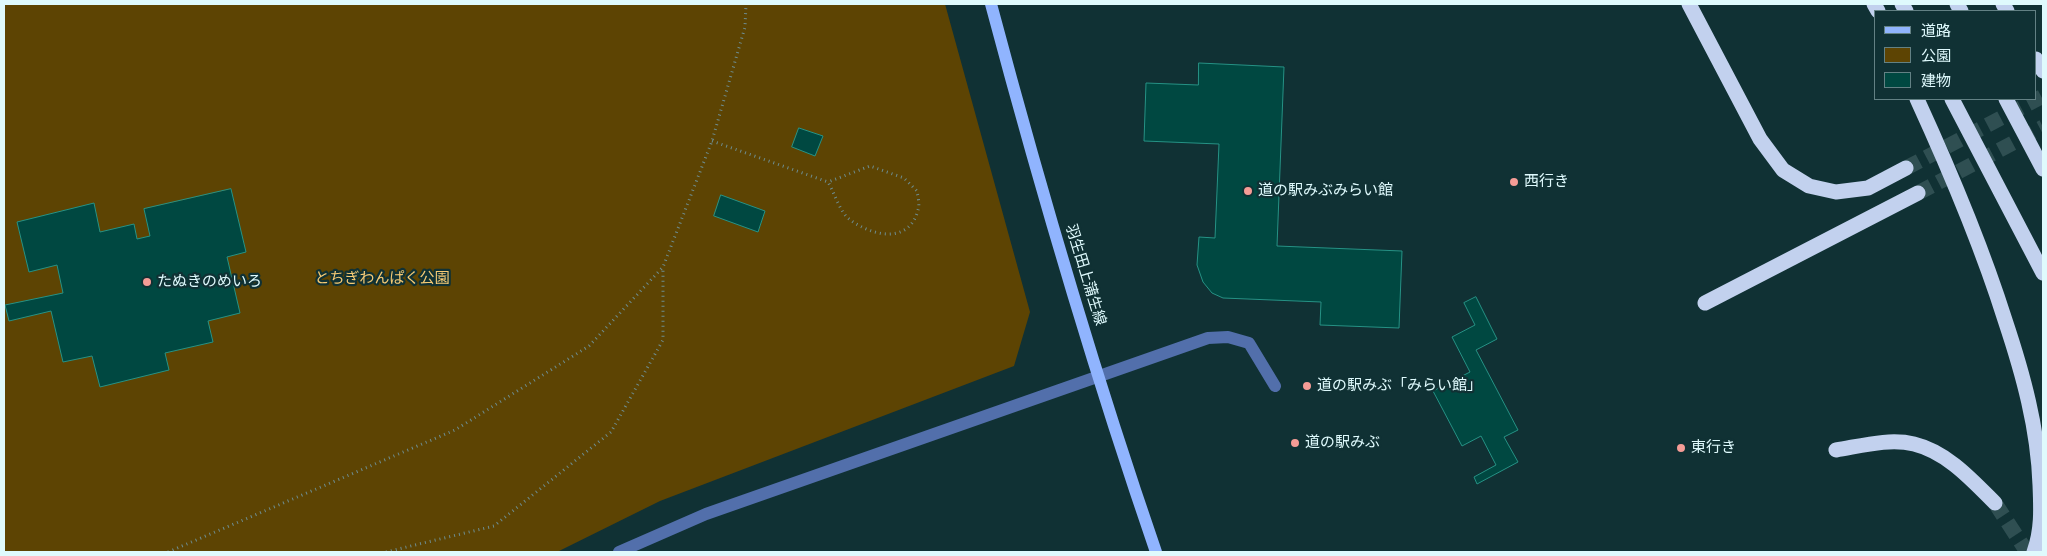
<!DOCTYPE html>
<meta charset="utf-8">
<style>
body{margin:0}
#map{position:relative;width:2047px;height:556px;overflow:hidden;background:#103134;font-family:Signika,"Noto Sans JP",sans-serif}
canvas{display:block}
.frame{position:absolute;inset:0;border:5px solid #dffafd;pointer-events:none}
.legend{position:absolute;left:1874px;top:10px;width:162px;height:90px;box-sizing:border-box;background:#103134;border:1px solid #638184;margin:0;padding:6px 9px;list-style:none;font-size:15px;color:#dffafd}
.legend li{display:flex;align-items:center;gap:10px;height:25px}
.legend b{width:25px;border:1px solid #638184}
</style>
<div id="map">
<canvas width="2047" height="556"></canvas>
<div class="frame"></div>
<ul class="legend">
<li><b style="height:6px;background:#90b4fe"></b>道路</li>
<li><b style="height:14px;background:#5d4403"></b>公園</li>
<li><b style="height:14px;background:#004841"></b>建物</li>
</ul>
</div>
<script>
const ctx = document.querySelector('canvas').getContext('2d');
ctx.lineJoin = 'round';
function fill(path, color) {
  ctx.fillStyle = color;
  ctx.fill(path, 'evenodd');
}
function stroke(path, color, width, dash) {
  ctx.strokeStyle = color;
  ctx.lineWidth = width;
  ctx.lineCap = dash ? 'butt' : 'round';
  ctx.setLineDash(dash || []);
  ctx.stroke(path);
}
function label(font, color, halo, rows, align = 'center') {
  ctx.font = font + ' Signika,"Noto Sans JP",sans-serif';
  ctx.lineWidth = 4.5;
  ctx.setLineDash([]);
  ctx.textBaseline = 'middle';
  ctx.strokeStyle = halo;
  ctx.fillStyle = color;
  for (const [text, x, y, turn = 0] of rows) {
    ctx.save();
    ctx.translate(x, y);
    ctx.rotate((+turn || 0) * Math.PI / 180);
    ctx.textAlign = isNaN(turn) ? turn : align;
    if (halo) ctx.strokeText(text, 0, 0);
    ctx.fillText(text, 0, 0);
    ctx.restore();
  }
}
const green = new Path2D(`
 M4,4H945L1030,312L1014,366L660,501L557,552H4Z`);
const building = new Path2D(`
 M1199,63L1284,67L1277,246L1402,251L1399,328L1320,325L1321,302L1223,298L1212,293L1203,282L1197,265L1199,237L1215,238L1219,144L1144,141L1146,83L1198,85Z
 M799,128L823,136L815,156L792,147Z
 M231,189L246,252L227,257L240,313L208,321L213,342L165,353L169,370L100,387L92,356L63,362L51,311L9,321L5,305L63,293L57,265L29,272L17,222L94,203L100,232L134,224L137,239L150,236L144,209Z
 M721,195L765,211L758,232L714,216Z
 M1476,297L1497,339L1476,350L1518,430L1504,437L1518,462L1477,484L1474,477L1496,465L1481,436L1462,446L1433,391L1470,372L1452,337L1475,325L1464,303Z`);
const highwayTunnel = new Path2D(`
 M1906,168L2043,96
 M1918,193L2043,127
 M1995,503L2027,552`);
const path = new Path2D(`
 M712,141L828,182C834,192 840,212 849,219C871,236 909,245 918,210C920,205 918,197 917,191L904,178L870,166L828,182
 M168,552L455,430L589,346L663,267L712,141L745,27L746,4
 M386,552L494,526L611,432L663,340V267`);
const minor = new Path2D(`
 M619,552L706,514L1208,338L1228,337L1249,343L1275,386`);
const major = new Path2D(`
 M991,4C1040,188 1094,372 1156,552`);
const highway = new Path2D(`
 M1689,4L1760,139L1783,170L1809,186L1836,192L1868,188L1906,168
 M1874,4L1878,11
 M1902,4L1906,11
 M1957,4L1961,11
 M2003,4L2007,11
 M2036,59L2043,71
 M1917,99C1950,171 1981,244 2005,320C2023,374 2038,428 2040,485C2041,509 2042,530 2034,552
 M1952,99L2043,273
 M2006,99L2043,169
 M1705,303L1918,193
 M1836,450C1861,446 1889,438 1914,444C1947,452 1972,480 1995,503`);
const markers = [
 [1514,182,5,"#f59c96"],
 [1248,191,5,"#f59c96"],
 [147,282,5,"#f59c96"],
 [1307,386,5,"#f59c96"],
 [1295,443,5,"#f59c96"],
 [1681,448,5,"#f59c96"]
];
const poiNames = [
 ["西行き",1524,182],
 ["道の駅みぶみらい館",1258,191],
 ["たぬきのめいろ",157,282],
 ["道の駅みぶ「みらい館」",1317,386],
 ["道の駅みぶ",1305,443],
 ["東行き",1691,448]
];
const streetNames = [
 ["羽生田上蒲生線",1085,275,73]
];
const parkNames = [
 ["とちぎわんぱく公園",382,279]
];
fill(green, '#5d4403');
fill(building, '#004841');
stroke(building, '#269285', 1);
stroke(highwayTunnel, '#2f4f52', 15, [15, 8]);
stroke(path, '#6e8d90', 3, [1, 4]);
stroke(minor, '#526fab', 12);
stroke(major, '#90b4fe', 12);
stroke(highway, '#c2d1ee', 15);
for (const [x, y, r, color] of markers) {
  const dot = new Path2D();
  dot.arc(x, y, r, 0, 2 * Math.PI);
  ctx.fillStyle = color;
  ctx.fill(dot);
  stroke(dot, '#103134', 2);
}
label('15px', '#dffafd', '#103134', poiNames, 'left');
label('15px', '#dffafd', '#103134', streetNames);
label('15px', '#f6cb75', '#103134', parkNames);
</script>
